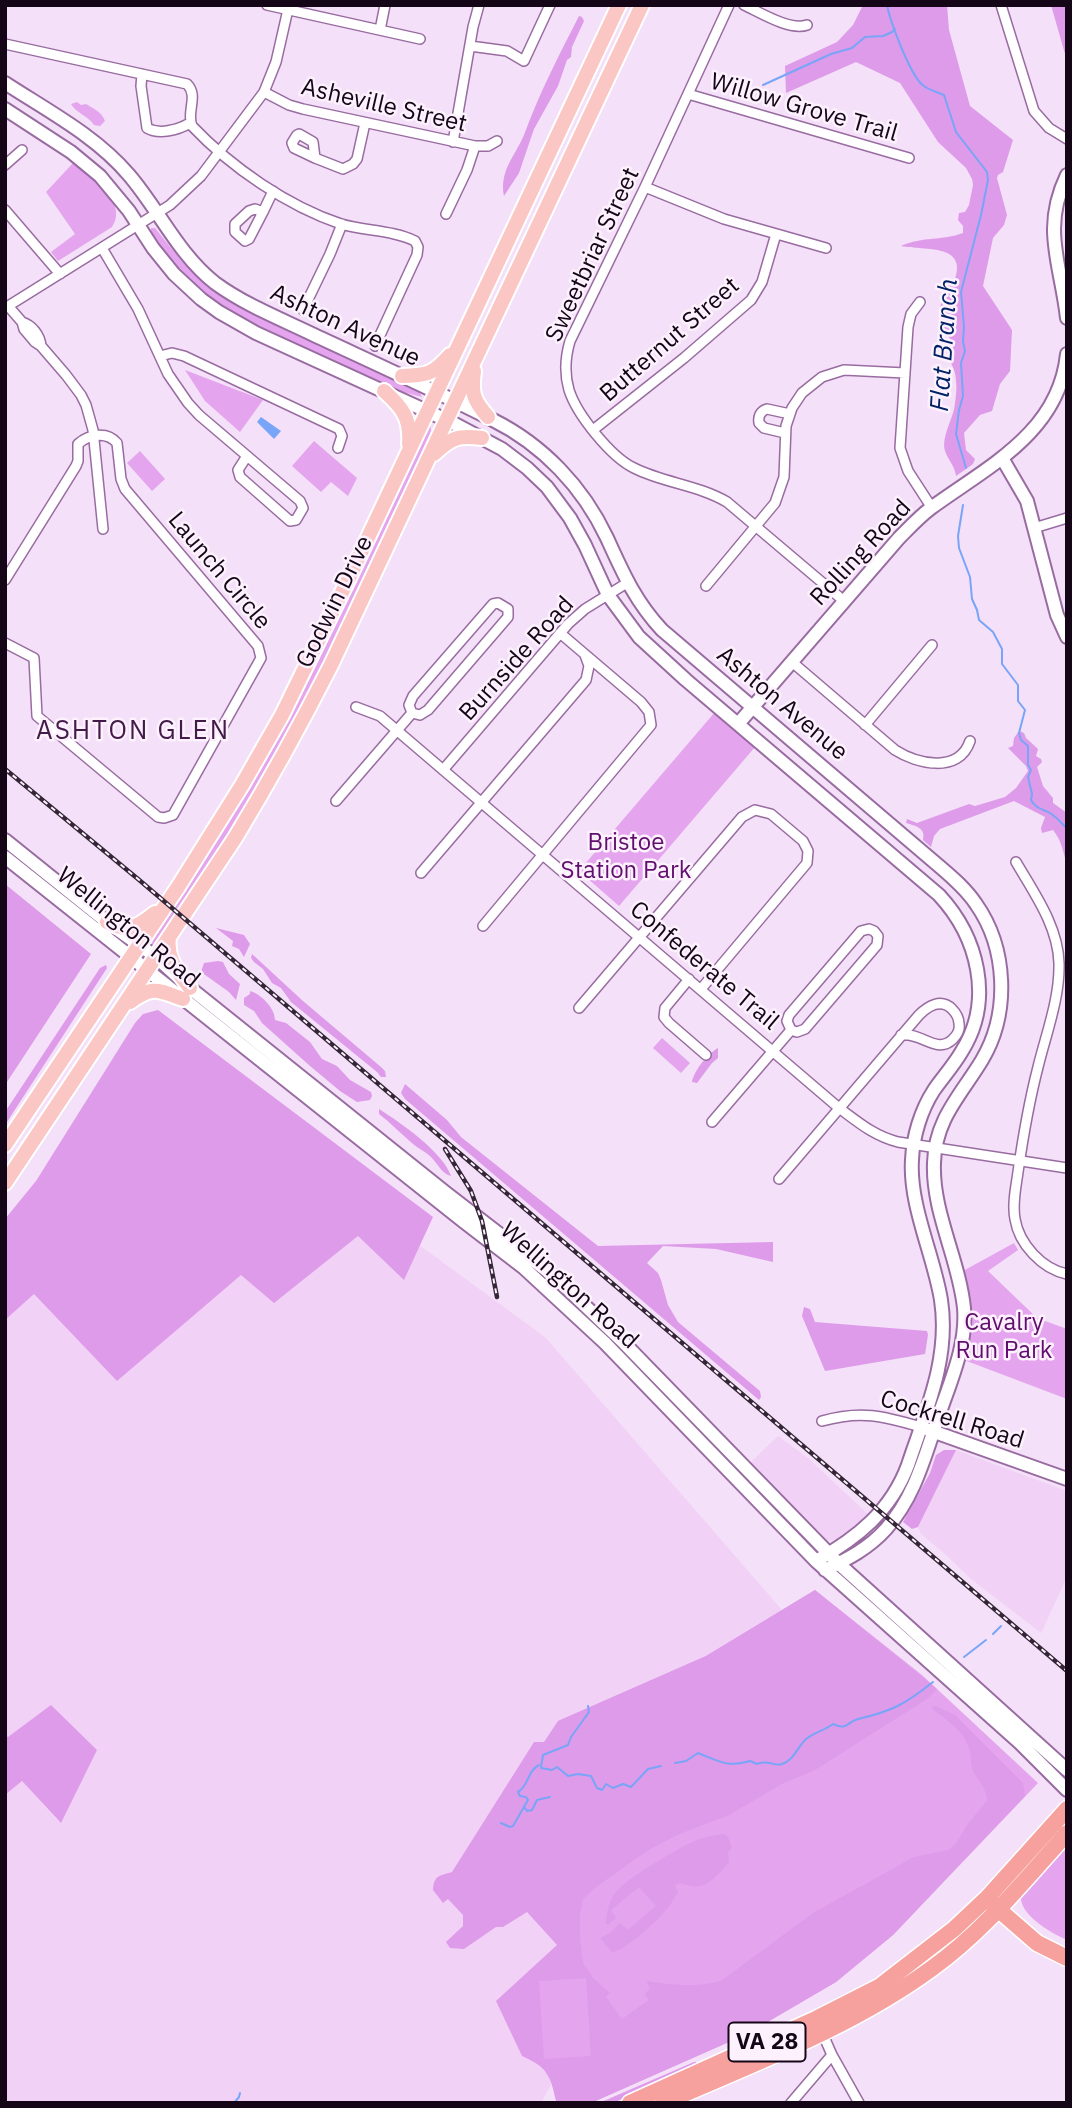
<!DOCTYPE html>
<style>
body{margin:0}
#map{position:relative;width:1072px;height:2108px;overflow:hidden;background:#f4e0f8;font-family:"IBM Plex Sans",sans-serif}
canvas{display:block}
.frame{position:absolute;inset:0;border:7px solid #140517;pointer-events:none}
</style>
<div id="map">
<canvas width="1072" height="2108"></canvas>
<div class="frame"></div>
</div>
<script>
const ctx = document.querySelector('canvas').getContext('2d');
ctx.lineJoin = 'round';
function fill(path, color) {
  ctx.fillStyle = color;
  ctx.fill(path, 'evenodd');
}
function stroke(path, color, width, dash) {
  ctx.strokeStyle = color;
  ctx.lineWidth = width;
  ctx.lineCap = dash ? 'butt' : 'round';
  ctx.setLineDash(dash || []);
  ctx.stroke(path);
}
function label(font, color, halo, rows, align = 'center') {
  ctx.font = font + ' "IBM Plex Sans",sans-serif';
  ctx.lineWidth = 5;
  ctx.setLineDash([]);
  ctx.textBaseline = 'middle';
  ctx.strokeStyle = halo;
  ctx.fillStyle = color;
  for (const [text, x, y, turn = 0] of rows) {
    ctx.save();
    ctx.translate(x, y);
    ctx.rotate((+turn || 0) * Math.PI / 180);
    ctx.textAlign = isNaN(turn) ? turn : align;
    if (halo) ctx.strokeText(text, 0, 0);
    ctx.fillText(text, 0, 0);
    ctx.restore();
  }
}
const built = new Path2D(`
 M363,1204L545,1337L782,1610L706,1656L558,1721L457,1883L527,1890L570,1940L505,2004L552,2083L541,2103H5V1795L22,1781L60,1823L5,1735V1320L34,1293Z
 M778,1436L809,1459L871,1517L837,1539L826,1541L822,1539L748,1465Z
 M956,1450L1067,1491V1577L1041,1633L971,1579L945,1554L921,1534L918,1527Z`);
const green = new Path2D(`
 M77,102L81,105L86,104C94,109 102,112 105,121L100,126L94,125C88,116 75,112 71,104Z
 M74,162C91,177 129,203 112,227L58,261L51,252L75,234L46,192Z
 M151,228H155L180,259L197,275L407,383L419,391L422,397L403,392L232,316L184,277L157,245L151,233Z
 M185,370L263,400L240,432L205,401Z
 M430,422L431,431L348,621L251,804L155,946H152C151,932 177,901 186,888L426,424Z
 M314,441L357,478L348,496L331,482L321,492L292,466Z
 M140,451L165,479L152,491L127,463Z
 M715,712L755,747L619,906L579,871Z
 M662,1038L690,1063L681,1073L653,1048Z
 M1014,1243L1018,1250L988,1271L1037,1318L1067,1329V1399L964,1360C970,1331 968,1300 963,1271Z
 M815,1590L922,1675L1038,1783L893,1935L836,1982L747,2034L591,2103H557L552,2083L505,2004L569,1940L528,1890L457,1884L558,1721L706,1656Z
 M1067,1843V1940C1051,1933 1018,1914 1021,1895Z`);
const forest = new Path2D(`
 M863,5H947L949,30L970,106L1013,140L1003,172L998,175L997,178L1007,215L1004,225L993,238L983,286L1012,330L1010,371L1000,384L992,411L980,415L964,433L966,450L975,459L973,464L956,476C955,466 948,460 945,451C941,436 954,418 955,403C956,396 957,388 956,381C956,364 945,365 954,344C950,338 944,332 942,324C938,312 941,287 954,282C969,243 926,251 901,246C923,236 942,241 963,233V226L958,220L959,213L965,212L969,205L973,185L972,179L966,168L938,142L900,83L856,62L786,93L785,66L837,42L853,25Z
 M1051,5H1067V61Z
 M579,16L582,17L584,21L572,47L571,57L567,60L558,86L534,129L519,173L504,196C499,171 515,156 524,135C539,94 559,55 579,16Z
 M1019,731L1024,733L1026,738L1038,749L1036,756L1041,759L1042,762L1037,767L1043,786L1053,798V803L1067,813V865C1063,852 1062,841 1053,830L1042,833L1041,828L1045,817L1014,801L940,829L934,836L931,847L923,840C926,828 916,826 906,823L907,819L917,823L969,804L975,806L1005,797L1016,788L1028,771L1026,766L1008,748L1013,746L1014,738Z
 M5,884L91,954L5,1085Z
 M216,928L244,935L250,944L244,957L239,949L232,946L233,941Z
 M252,954L303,1001L381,1067L385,1071L386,1077H381L377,1072L291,1002L281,988L272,983L263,969L254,962L251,958Z
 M218,961L223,962L229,974L240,984L236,1000L229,992L201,972L204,963Z
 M106,965L107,968L5,1125V1112L100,968Z
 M250,991C261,994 275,1008 275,1020L286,1023L310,1042L322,1059L337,1066L350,1080L371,1092L372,1096L370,1100L357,1102L340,1091L310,1066L262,1023L254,1011L244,1005V998L250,994Z
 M158,1010L433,1217L404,1280L358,1236L274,1303L241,1275L117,1381L34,1294L5,1320V1219L36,1181L135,1023L143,1014Z
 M718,1048V1058L712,1063L697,1083L692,1082C694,1071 707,1054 718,1048Z
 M405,1084L447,1120L461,1137L598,1246L773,1242V1262L716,1249L663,1246L647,1263L658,1273L661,1280L668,1305L678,1322L760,1391L761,1397L759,1400L405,1099L401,1093Z
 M379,1109C401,1123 443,1152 451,1176C442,1174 438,1164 431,1157C426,1152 419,1149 413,1144C401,1134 391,1123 379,1114Z
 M804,1307L810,1309L815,1322L927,1331L928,1335L925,1354L825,1371L802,1316Z
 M944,1450H956L918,1527L912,1529L903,1522L930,1473L936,1455Z
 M815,1590L937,1689L927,1699L815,1770L782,1784L729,1815L677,1835L647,1851L596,1887L583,1899L580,1915V1939L583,1963L594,1979L610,1993L606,1997L622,2019L649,2000L645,1994L650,1988L646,1981C673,1985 695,1988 721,1981L813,1913L914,1857L948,1850L955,1845L967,1825L987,1801C987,1788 979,1782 973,1771C970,1764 972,1756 969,1749C964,1730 945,1719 931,1708L935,1706L955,1715L1023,1783L1025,1796L893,1935L836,1982L747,2034L591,2103H554L556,2101C550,2074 548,2068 522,2056L496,2001L557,1945L527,1912L503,1927H496L464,1949L450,1948L446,1942L463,1926V1915L448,1899L443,1903L433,1890C434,1875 439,1876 452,1872L534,1742H544L558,1721L706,1656ZM586,1978L591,2056L544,2059L539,1981Z
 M51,1705L97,1750L61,1823L22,1781L5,1795V1735L8,1737Z
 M724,1834L728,1837L732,1848L728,1853L729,1862C712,1881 706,1892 680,1883L675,1885L678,1893C675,1896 674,1899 672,1902C664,1915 626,1951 612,1952L600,1938L610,1933L620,1923L628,1930L656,1906L639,1887L611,1910L616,1918L609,1924H606C606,1914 609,1902 615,1893C625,1879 680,1847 697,1840C706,1837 714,1835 724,1834Z
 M694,2062H696L697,2066L613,2103H599Z`);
const water = new Path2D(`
 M261,417L281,431L274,439L257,422Z`);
const stream = new Path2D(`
 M887,5C890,21 911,78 924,86C929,90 937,92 944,95L956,132L987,172L988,180L981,215L961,292L964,327L963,342L965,351L961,363L963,396L959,410L956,434L966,468
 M763,85L831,54L852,48L865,37L883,36L892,32L895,29
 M963,505L958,536L959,548L970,577L972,599L977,610L979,620L993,632L1002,649V664L1018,685V701L1025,710L1019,733L1021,740L1028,746V765L1031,770L1028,777L1032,794L1031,800C1036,810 1046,809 1054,816C1060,820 1061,824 1067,828
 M993,1634L1001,1626
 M964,1657L986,1640
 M588,1706L589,1712L571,1737L568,1745L543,1755L541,1768L552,1770L557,1767L568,1776L578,1774L591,1776L597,1788L602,1790L606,1784L613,1788L623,1784L631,1787L648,1769L661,1766
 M675,1763L686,1761L698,1753C719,1761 727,1768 750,1761L757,1764C768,1759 775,1767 782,1764C793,1761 797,1748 805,1740C814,1732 824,1731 833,1724C848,1731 846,1722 858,1719C893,1711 905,1704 933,1682
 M525,1808L527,1811L532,1810L537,1800L550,1797
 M501,1823L510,1827L513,1826L528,1800L526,1797L520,1796L518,1792C529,1786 527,1771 539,1765
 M234,2103L239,2097L240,2093`);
const street = new Path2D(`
 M267,5L420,39
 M729,5L645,187L570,341C565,358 564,373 569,390C577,415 611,457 634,468C664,483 698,485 727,502L844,601
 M744,5C761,13 790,31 807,25
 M1001,5L1034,111L1049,128L1067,139
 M380,30L385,5
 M5,44L187,84C199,96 186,112 192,126C231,167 287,206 341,224C364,231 393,230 415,241L418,247L417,255L375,346
 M470,46L507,51L524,61L550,5
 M142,74L141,86L147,128C159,135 178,130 190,123
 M264,92L289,105L303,109L475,146H488L497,141
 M688,94L909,158
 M453,142L473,27L479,5
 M315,158L294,148L292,143L297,135L299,134L313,142L315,158L343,169L353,164L357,159L365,123
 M5,165L22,150
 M645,187L724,219L826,248
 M255,209L263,212L249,239L245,241L235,232V224L249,211Z
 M5,210L60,274
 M263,212L273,191
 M446,214L467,170L475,146
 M102,248L138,309L168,374L188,403L199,415L300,501L303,508L296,520L290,521L240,477L238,470L247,456
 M920,302L911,314L908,327L900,448L908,471L932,508
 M8,306L22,322L24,329L35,342L41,346L66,375L81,395L86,405L93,430L103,529
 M5,308L170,205L201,176L264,92L276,62L289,5
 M303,310L330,254L342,224
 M22,322C32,325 40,335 41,346
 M160,356L172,353L184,356L339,429L342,436L338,448
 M593,430L684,358L751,300L762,282L776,234
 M785,433L764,428L759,423C758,417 760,411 767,409L790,414
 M1034,528L1067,518
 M5,580L76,466L78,461V444C89,434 107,431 117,443L121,479L125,489L258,646L261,658L173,815L164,818L158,817L37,716L34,658L5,643
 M706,586L775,503L784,477L786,426L792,408L802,393L822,377L844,370L905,373
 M792,662L895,750C917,764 959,774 970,741
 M356,707L380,716L839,1108C858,1122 874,1136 898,1142L1067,1168
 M865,725L932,645
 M443,770L568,624L585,609L627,583
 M336,801L412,713L409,705L413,696L493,604L498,603L508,609V617L428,710L420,715L412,713
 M1016,862C1034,893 1058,926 1059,963C1060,998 1046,1034 1038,1067C1029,1102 1023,1137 1018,1172C1016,1187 1012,1204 1015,1219C1019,1244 1042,1269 1067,1274
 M421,873L586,680L589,666L585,655
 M483,926L651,725L649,712L641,702L560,633
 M869,929L874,931L878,936L877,945L805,1029L797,1032L791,1030L787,1021L789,1015L861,931Z
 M689,979L665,1008L664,1017L669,1023L706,1055
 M579,1008L742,817L755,810L771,814L803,841L808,851L807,863L701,989
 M712,1122L791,1030
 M779,1179L919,1015C928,1006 941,998 952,1009C956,1013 959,1018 959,1024C960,1029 957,1035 953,1039C937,1055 922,1032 901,1035
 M822,1421C861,1410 883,1416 921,1427
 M821,2030L832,2055L859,2103
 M791,2103L832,2055`);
const secondary = new Path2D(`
 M5,83C48,111 96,136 129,175C159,210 178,254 215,283C245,305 281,319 314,335C374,363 434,390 493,420C543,445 583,487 607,538C623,573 635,601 662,630L939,866C952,877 966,889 976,904C1007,948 1010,1013 982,1060C961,1095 935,1119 934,1163C932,1212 959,1259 964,1308C967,1345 951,1380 939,1415C925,1455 915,1497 886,1529C869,1548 848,1559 825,1570
 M5,109L71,152L100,176L129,211L153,248L174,274L201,299L219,312L256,333L455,424L502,449L527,468L547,487L570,518L585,545L608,595L639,637L686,680L939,895C978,937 994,1000 962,1051C954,1065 943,1077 934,1090C921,1110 913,1136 912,1160C909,1205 934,1256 941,1300C950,1358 926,1411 908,1465C891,1511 857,1538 816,1561
 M1067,175C1041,229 1061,264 1067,318
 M1002,458L1027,501L1057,615L1067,637
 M738,724L899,538C909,528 919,517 931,508C987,467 1059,433 1067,354
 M5,840L107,922L156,957L190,988L446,1193L555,1277L624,1343L838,1563L1067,1770
 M5,857L463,1221L524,1268L605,1343L816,1561L1020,1743L1067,1790
 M929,1430L1067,1479`);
const primary = new Path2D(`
 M474,371C471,393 473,400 488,417
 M402,376C428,375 432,375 450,355
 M384,391C402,407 411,418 409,444
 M434,454C451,438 457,435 482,438
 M107,922C129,933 136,928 155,913
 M169,938C166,959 178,972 190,988
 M130,1002C154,985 157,990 183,999
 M5,1145L178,887L242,785L282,715L348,580L619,5
 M5,1183L235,838C269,782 301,724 331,665L642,5`);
const highway = new Path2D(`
 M991,1903L1037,1943L1067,1958
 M630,2103L816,2019L879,1987L954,1929L987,1898L1067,1809
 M663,2103C754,2063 850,2028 931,1969C983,1932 1024,1881 1067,1833`);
const rail = new Path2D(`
 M5,769L138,879L1067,1671
 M445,1149L471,1191L482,1221L497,1297`);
const shields = [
 [767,2042,77]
];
const shieldNames = [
 ["VA 28",767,2042]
];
const streetNames = [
 ["Asheville Street",384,106,13],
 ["Willow Grove Trail",804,108,16],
 ["Sweetbriar Street",593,255,-65],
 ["Ashton Avenue",345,326,25],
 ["Butternut Street",670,340,-41],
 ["Rolling Road",861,553,-47],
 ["Launch Circle",219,571,50],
 ["Godwin Drive",335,602,-64],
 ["Burnside Road",517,659,-48],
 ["Ashton Avenue",782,704,40],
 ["Wellington Road",128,928,39],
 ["Confederate Trail",704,966,40],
 ["Wellington Road",569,1286,42],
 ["Cockrell Road",952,1420,17]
];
const parkNames = [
 ["Bristoe",626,843],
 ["Station Park",626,871],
 ["Cavalry",1004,1323],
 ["Run Park",1004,1351]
];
const waterNames = [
 ["Flat Branch",945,345,-86]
];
const neighbourhoodNames = [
 ["ASHTON GLEN",133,731]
];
fill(built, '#f2d1f7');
fill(green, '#e4a4ee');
fill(forest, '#de9be9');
fill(water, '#78a5f7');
stroke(stream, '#78a5f7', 2);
stroke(street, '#996ca1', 12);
stroke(secondary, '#996ca1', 16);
stroke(primary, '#fff', 18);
stroke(highway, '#fff', 19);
stroke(street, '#fff', 9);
stroke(secondary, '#fff', 12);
stroke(primary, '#fac7c5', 14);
stroke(highway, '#f6a19e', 16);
stroke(rail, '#342537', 4.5);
stroke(rail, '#fcf1fd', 2, [5]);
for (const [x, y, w] of shields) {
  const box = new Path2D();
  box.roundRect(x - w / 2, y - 19.5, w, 39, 5);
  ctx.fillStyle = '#fcf1fd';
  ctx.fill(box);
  stroke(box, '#140517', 2);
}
label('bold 23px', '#140517', null, shieldNames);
label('24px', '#140517', '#fcf1fd', streetNames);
label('24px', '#610e6e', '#fcf1fd', parkNames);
label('italic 26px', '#002267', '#fcf1fd', waterNames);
ctx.letterSpacing = '2px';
label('26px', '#431a49', '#fcf1fd', neighbourhoodNames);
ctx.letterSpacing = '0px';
</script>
